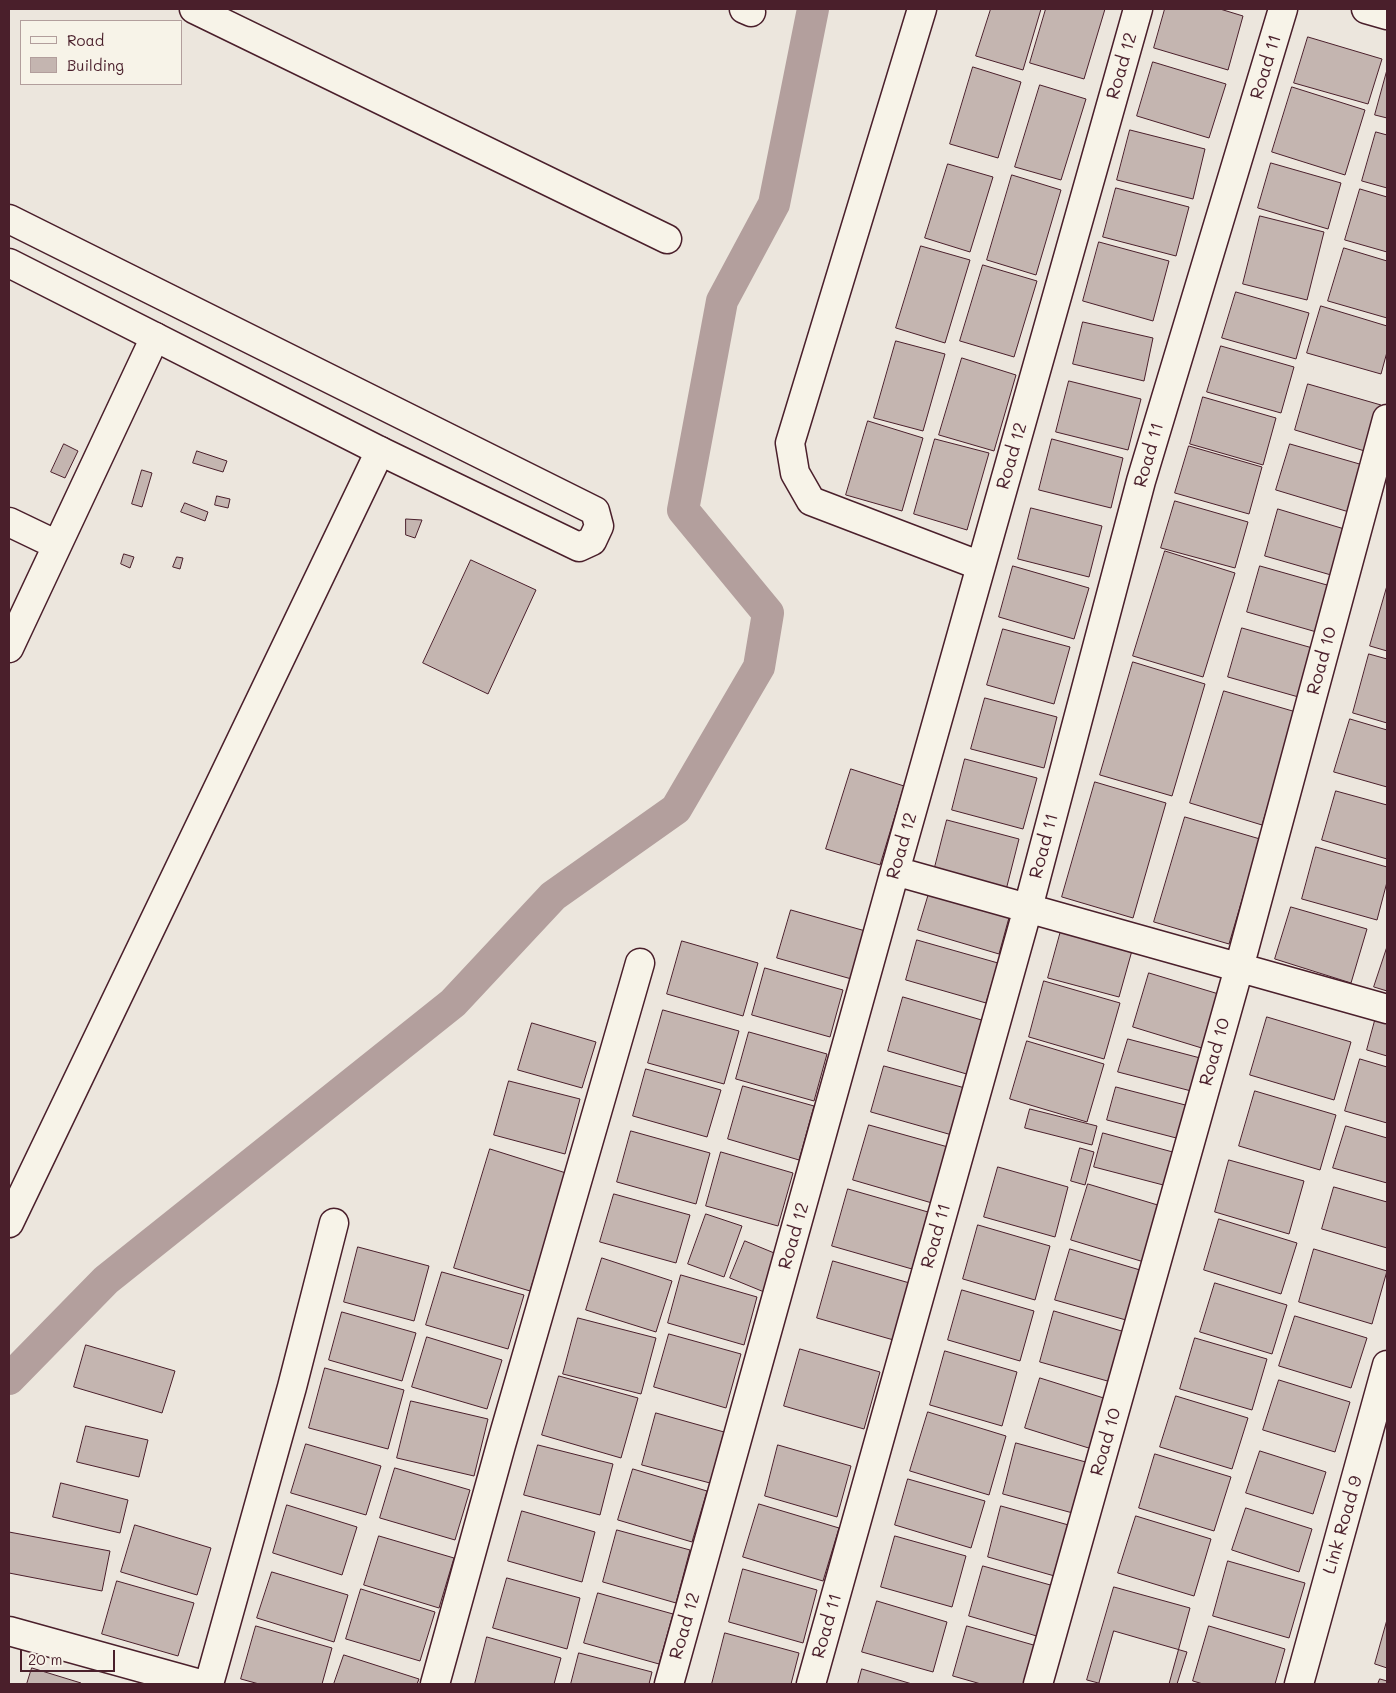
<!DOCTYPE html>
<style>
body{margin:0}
#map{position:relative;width:1396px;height:1693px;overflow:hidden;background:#ece6dd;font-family:Mali,sans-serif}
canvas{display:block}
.frame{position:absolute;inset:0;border:10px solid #4a1f2b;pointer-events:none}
.legend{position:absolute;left:20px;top:20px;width:162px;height:65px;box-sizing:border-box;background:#f7f3e8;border:1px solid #b29e9c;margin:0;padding:6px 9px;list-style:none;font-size:15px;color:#4a1f2b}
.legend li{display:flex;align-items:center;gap:10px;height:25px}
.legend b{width:25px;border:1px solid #b29e9c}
.scale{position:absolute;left:20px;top:1650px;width:95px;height:22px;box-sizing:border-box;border:2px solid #4a1f2b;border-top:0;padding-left:6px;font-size:15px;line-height:18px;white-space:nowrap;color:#4a1f2b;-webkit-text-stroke:4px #f7f3e8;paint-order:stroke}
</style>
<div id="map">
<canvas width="1396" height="1693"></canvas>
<div class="frame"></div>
<ul class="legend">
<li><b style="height:6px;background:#f7f3e8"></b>Road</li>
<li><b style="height:14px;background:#c4b5b0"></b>Building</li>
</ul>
<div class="scale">20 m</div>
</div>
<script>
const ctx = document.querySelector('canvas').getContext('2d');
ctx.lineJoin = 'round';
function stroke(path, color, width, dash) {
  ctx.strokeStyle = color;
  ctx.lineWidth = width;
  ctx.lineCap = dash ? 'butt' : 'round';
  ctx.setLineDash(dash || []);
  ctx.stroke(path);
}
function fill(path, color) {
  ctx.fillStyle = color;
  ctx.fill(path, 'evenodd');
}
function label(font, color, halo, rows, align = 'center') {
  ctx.font = font + ' Mali,sans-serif';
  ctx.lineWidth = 4.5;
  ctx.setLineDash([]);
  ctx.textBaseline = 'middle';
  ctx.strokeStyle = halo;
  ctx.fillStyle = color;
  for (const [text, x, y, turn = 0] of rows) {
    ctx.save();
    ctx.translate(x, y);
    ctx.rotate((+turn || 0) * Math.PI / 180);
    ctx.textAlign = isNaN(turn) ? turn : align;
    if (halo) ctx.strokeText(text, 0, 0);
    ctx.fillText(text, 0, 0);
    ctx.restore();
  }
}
const canal = new Path2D(`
 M9,1379L106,1280L453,1003L553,896L676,809L759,667L768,613L683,510L722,301L774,204L813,9`);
const building = new Path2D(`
 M991,9H1041L1023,70L976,56Z
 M1046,9H1105L1084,79L1030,63Z
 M1165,9H1220L1243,16L1228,70L1154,48Z
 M1308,37L1382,59L1368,104L1294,83Z
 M1153,62L1226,84L1209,138L1137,116Z
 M973,67L1021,82L998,158L950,144Z
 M1387,70V118L1375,115Z
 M1040,85L1086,99L1061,180L1015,167Z
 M1292,87L1365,110L1345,175L1272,152Z
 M1130,130L1205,149L1193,199L1117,180Z
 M1376,132L1387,135V188L1362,181Z
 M1271,163L1341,183L1328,229L1258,208Z
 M948,164L993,177L970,252L925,238Z
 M1012,175L1061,190L1036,275L987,260Z
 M1116,188L1189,207L1176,256L1103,237Z
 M1360,189L1387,197V252L1345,240Z
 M1260,216L1324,232L1307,300L1243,284Z
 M1099,242L1169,261L1153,321L1083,301Z
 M921,246L970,260L945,343L896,328Z
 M1344,248L1387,261V318L1328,301Z
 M983,265L1037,281L1014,357L960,341Z
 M1236,292L1309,313L1296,359L1222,338Z
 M1321,306L1387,326V352L1381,374L1307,353Z
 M1083,322L1153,338L1144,381L1073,364Z
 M896,341L945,354L923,431L874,418Z
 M1221,346L1294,367L1281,413L1207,392Z
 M962,358L1016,375L994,451L939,435Z
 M1069,381L1141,399L1128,450L1056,432Z
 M1308,384L1381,405L1368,452L1295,430Z
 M1203,397L1276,418L1263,465L1190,444Z
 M868,421L923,438L902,511L846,495Z
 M935,439L989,453L967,530L914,514Z
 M1052,439L1123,458L1111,508L1039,490Z
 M64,444L78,451L65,478L51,472Z
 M1290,444L1363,465L1349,512L1276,490Z
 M1189,446L1262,467L1249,514L1175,493Z
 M197,451L227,461L223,472L193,463Z
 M142,470L152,473L142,507L132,504Z
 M217,496L230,499L228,508L215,505Z
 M1175,501L1248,522L1235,568L1161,548Z
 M185,503L208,512L205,521L181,512Z
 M1031,508L1102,526L1089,577L1018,559Z
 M1278,509L1351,531L1338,577L1265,556Z
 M406,519L422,520L415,538L406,535Z
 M1165,551L1235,573L1203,677L1133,656Z
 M124,554L134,557L130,568L121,564Z
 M177,557L183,558L180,569L173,567Z
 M471,560L536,590L488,694L423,663Z
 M1013,566L1089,588L1074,639L999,617Z
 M1260,566L1334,587L1320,633L1247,612Z
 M1387,586V651L1370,646Z
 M1242,628L1316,649L1302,698L1228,677Z
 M1003,629L1070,647L1054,704L987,685Z
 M1369,654L1387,659V723L1353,713Z
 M1133,662L1205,684L1172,796L1100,775Z
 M1224,691L1296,712L1262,825L1190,803Z
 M985,698L1057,717L1044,768L971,749Z
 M1350,719L1387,730V787L1334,772Z
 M965,759L1037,778L1023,829L952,810Z
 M851,769L904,786L880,865L826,849Z
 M1095,782L1166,803L1133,918L1062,897Z
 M1336,791L1387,805V859L1322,840Z
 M1185,817L1260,839L1229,944L1154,922Z
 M947,820L1019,839L1006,890L934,871Z
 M1316,847L1387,867V882L1377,920L1302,899Z
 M930,890L1010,914L999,954L918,930Z
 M1291,907L1367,929L1351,983L1275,959Z
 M791,910L869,932L855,980L777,958Z
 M1062,927L1133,947L1119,997L1048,978Z
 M917,940L998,963L986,1003L906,980Z
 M682,941L758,963L743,1016L667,994Z
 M1387,947V991L1374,987Z
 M765,968L843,990L830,1037L752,1015Z
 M1149,973L1222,995L1205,1049L1133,1027Z
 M1044,981L1120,1003L1104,1059L1029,1037Z
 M903,997L985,1021L970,1075L888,1051Z
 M663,1010L739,1031L724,1084L648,1063Z
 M1267,1017L1351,1042L1334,1100L1250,1075Z
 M1376,1017L1387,1020V1056L1367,1050Z
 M532,1023L596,1042L582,1088L518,1070Z
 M749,1032L827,1054L814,1101L736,1079Z
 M1128,1039L1204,1059L1195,1092L1118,1072Z
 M1027,1041L1104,1064L1087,1122L1010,1099Z
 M1360,1059L1387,1067V1123L1345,1111Z
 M884,1066L965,1088L952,1135L871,1112Z
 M646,1069L721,1090L707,1137L633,1116Z
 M509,1081L580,1099L565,1154L494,1135Z
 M743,1086L814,1106L799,1160L728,1139Z
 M1116,1087L1193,1107L1184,1140L1107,1120Z
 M1255,1091L1336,1115L1320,1170L1239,1146Z
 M1030,1109L1097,1126L1092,1145L1025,1128Z
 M869,1125L948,1147L932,1203L853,1180Z
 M1346,1126L1387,1138V1183L1333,1168Z
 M631,1131L710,1153L696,1204L617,1182Z
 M1103,1133L1180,1154L1171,1187L1094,1167Z
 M1080,1148L1094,1152L1085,1185L1071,1181Z
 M490,1149L566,1173L530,1291L454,1268Z
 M721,1152L793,1173L778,1226L706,1206Z
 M1229,1160L1304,1181L1289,1234L1215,1212Z
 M998,1167L1068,1187L1055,1237L984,1217Z
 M1088,1184L1161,1206L1144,1262L1071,1240Z
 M1334,1187L1387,1202V1248L1322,1229Z
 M848,1189L928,1212L912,1269L832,1246Z
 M614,1194L690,1215L676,1263L600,1242Z
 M706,1214L742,1226L724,1277L688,1264Z
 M1219,1219L1297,1243L1281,1294L1204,1270Z
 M978,1225L1050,1246L1035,1300L963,1279Z
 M745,1241L784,1257L769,1294L730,1278Z
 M358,1247L429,1266L414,1321L344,1302Z
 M1070,1249L1140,1270L1126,1320L1055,1300Z
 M1314,1249L1387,1271L1372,1324L1299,1302Z
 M602,1258L672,1281L656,1332L586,1310Z
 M833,1261L913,1284L897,1341L817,1318Z
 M442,1272L524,1295L508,1349L426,1325Z
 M681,1275L757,1297L744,1345L668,1323Z
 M1215,1283L1287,1305L1272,1354L1200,1332Z
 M962,1290L1034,1311L1020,1361L948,1340Z
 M1054,1311L1125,1332L1111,1382L1040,1362Z
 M342,1312L416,1333L402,1381L329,1360Z
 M1295,1316L1367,1338L1351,1388L1279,1366Z
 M578,1318L656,1338L641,1394L563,1374Z
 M669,1334L741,1354L726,1408L654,1387Z
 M427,1337L502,1360L487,1409L412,1387Z
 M1195,1338L1267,1359L1252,1410L1180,1389Z
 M86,1345L175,1371L162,1413L74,1387Z
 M800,1349L880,1372L864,1429L784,1406Z
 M945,1351L1017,1372L1002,1426L930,1405Z
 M325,1368L404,1390L388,1449L309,1428Z
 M559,1376L638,1398L621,1458L542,1435Z
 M1040,1378L1110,1400L1095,1450L1025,1428Z
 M1279,1380L1350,1402L1335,1452L1263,1430Z
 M1176,1396L1248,1418L1232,1469L1160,1447Z
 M411,1401L488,1419L474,1476L397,1458Z
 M928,1412L1006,1436L989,1495L910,1471Z
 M656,1413L724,1432L710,1483L642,1465Z
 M86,1426L148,1440L139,1477L77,1462Z
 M1016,1443L1093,1464L1080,1515L1003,1494Z
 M306,1444L381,1466L366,1515L291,1493Z
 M538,1445L613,1464L600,1515L524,1495Z
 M778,1445L851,1466L837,1517L765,1496Z
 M1260,1451L1326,1472L1313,1514L1246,1493Z
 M1155,1454L1231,1477L1214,1531L1139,1508Z
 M395,1468L470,1490L455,1540L380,1518Z
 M633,1469L707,1491L692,1542L618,1520Z
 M908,1479L985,1501L971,1548L895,1525Z
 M61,1483L128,1500L120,1533L53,1517Z
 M759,1504L839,1528L823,1581L743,1557Z
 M287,1505L357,1527L342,1575L273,1553Z
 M1001,1506L1072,1526L1058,1577L988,1557Z
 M1246,1508L1312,1529L1299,1572L1232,1550Z
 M522,1511L595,1532L582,1582L508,1561Z
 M1136,1516L1211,1539L1194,1596L1118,1573Z
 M135,1525L211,1548L197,1595L121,1572Z
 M617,1530L690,1550L676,1603L603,1582Z
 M9,1532L110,1551L102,1591L9,1573Z
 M379,1536L454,1558L439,1608L364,1585Z
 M895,1536L966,1556L952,1607L881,1587Z
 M1228,1561L1305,1583L1289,1638L1213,1616Z
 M983,1566L1054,1586L1040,1637L969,1616Z
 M743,1569L817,1590L803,1643L729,1622Z
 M272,1572L348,1595L334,1642L257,1618Z
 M507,1578L580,1598L567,1649L493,1628Z
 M117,1581L194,1603L178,1656L102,1634Z
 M1114,1587L1190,1608L1169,1684H1102L1087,1680Z
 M361,1589L435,1612L420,1661L346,1639Z
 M598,1593L673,1614L659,1664L584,1643Z
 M877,1601L947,1622L933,1672L862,1652Z
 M1387,1620V1668L1375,1664Z
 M256,1626L332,1648L322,1684H259L241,1679Z
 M967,1626L1037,1646L1027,1684H981L953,1676Z
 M1209,1626L1285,1649L1275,1684H1203L1193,1681Z
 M1114,1631L1187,1652L1177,1684H1099Z
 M725,1633L799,1653L791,1684H712Z
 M487,1637L561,1658L554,1684H475Z
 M579,1653L652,1672L649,1684H571Z
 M344,1655L419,1679L417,1684H334Z
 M32,1668L81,1683V1684H27Z
 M862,1669L912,1684H858Z
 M1380,1679L1387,1681V1684H1378Z`);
const street = new Path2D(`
 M194,9L667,239
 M744,9L751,12
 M922,9L790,443L795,473L811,501L981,566
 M1366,9L1387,15
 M9,522L57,545
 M9,648L155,337
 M895,871L1387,1009
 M9,1223L380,451
 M9,1631L200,1684
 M209,1684L292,1387L334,1223
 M435,1684L501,1445L640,963
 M669,1684L895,871L1138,9
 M811,1684L1028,908L1141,481L1283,9
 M1038,1684L1239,968L1387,419`);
const secondary = new Path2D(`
 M9,219L595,511L599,526L592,541L579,547L380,451L9,263
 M1299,1684L1387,1365`);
const streetNames = [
 ["Road 12",1122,66,-74],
 ["Road 11",1266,67,-73],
 ["Road 11",1149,455,-74],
 ["Road 12",1012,456,-74],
 ["Road 10",1322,661,-75],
 ["Road 12",902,846,-74],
 ["Road 11",1044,846,-75],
 ["Road 10",1215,1052,-74],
 ["Road 12",794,1236,-74],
 ["Road 11",936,1236,-74],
 ["Road 10",1106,1442,-74],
 ["Link Road 9",1343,1525,-74],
 ["Road 12",685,1626,-74],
 ["Road 11",827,1626,-74]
];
stroke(canal, '#b39f9d', 32);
fill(building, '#c4b5b0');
stroke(building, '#4a1f2b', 1);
stroke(street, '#4a1f2b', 31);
stroke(secondary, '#4a1f2b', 31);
stroke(street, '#f7f3e8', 28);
stroke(secondary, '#f7f3e8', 28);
label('18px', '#4a1f2b', '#f7f3e8', streetNames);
</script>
